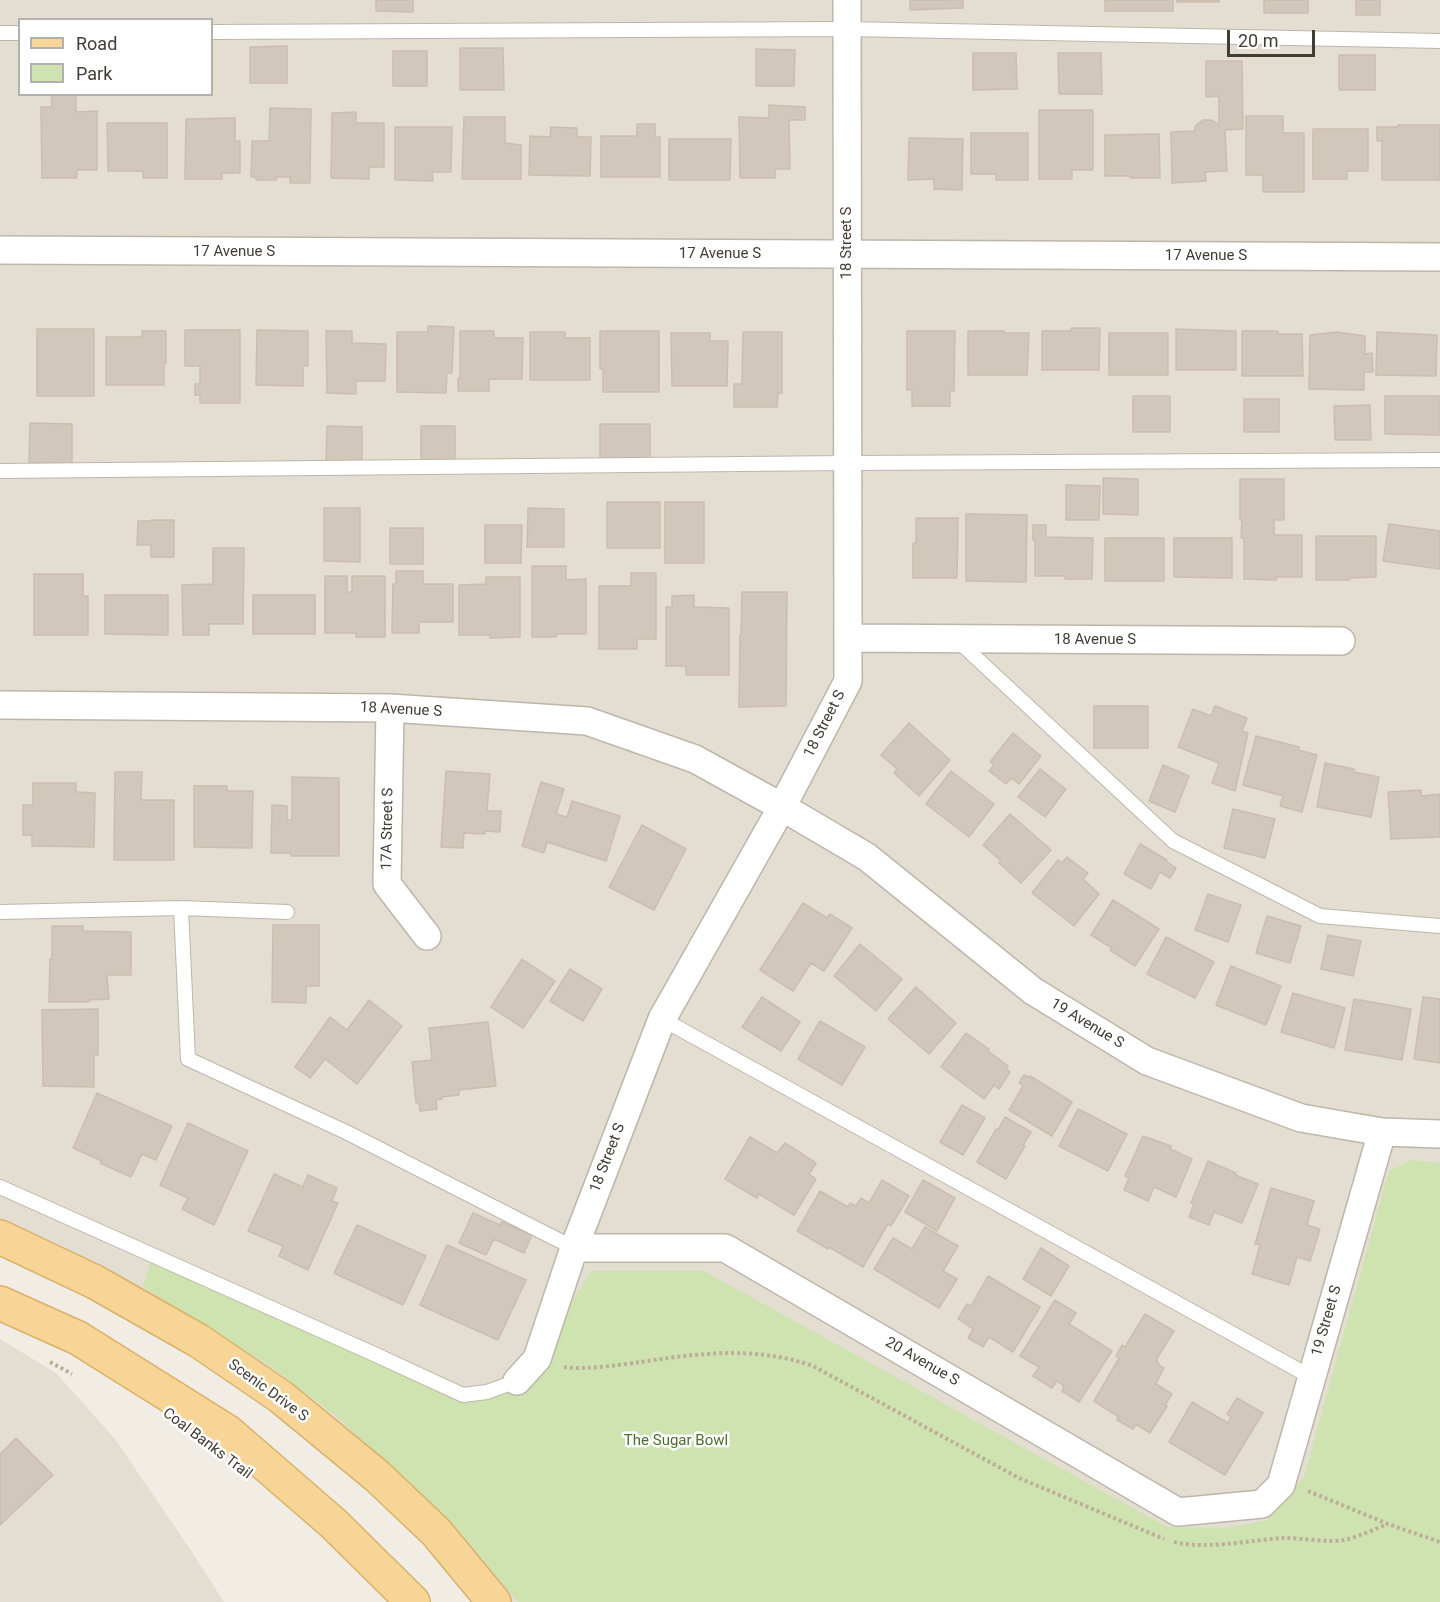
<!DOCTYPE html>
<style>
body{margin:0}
#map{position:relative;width:1440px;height:1602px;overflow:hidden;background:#f1ece4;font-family:Roboto,sans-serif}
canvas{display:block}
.legend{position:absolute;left:18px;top:18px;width:195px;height:78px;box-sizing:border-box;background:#fff;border:2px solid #b3b1ae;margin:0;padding:8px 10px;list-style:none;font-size:18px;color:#423c34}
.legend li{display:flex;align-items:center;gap:12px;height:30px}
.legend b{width:30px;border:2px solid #b3b1ae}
.scale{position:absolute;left:1227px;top:30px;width:88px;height:27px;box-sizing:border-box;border:3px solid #423c34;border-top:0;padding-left:8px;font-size:18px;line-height:21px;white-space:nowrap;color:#423c34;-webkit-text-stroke:4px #fff;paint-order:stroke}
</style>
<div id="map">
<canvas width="1440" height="1602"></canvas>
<ul class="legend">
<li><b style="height:8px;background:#f7d596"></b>Road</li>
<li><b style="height:16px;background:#cee3af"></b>Park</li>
</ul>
<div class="scale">20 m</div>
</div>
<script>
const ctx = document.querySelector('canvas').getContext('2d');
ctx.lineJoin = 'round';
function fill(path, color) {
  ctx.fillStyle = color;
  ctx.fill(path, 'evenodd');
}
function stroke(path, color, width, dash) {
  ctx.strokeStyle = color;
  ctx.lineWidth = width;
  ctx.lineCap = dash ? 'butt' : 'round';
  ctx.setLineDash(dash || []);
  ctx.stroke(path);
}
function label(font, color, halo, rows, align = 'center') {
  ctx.font = font + ' Roboto,sans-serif';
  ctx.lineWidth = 5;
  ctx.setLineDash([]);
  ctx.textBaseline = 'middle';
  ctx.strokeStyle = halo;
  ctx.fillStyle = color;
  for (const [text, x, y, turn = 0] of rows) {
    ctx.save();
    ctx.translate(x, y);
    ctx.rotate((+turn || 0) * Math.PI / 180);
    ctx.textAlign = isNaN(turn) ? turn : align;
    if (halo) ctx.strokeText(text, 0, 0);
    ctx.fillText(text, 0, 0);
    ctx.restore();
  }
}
const residential = new Path2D(`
 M0,0H1440V1602H494L281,1397L0,1237ZM20,20H212V94H20Z
 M0,1339L56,1373L115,1439L190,1549L224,1602H0Z`);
const green = new Path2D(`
 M1411,1160L1440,1163V1602H518L501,1581L448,1523L399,1474L336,1416L270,1366L143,1287L153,1255L463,1395L487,1392L537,1359L591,1271H704L1167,1527L1227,1528L1267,1520L1304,1477L1389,1171Z`);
const building = new Path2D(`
 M376,0H413V12L376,11Z
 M910,0H963V8L910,10Z
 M1105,0H1173V11H1105Z
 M1177,0H1219V2H1177Z
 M1264,0H1308V13H1264Z
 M1356,0H1380V15H1356Z
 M287,46V83H250V47Z
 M460,48H503L504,90H460Z
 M756,49L795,50L794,86H756Z
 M393,51H427V86H393Z
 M973,53H1016L1017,89L973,90Z
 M1058,53H1101L1102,94H1059Z
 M1339,55H1375V90H1339Z
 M1206,61H1242L1243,129L1225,130L1227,171L1205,172L1206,181L1172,183L1171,132L1195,131V126L1203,120H1212L1219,125V96L1206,97Z
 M51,94H76V112L97,111V170H77V178H42L41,107H52Z
 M769,105L805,107V120H789L790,169H775V178H740L739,117L769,118Z
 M270,108L311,109L310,183H290V177H276V180H256V177H251L252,141H269Z
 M1039,110H1093V170H1072V179H1039Z
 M356,112V123H384V167H369V179L331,178L332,113Z
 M1246,116H1283V133H1304V192H1263V175H1246Z
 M464,117H505V143L521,145V179H462Z
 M235,118V141H240V173H222V179H185L186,119Z
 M107,123H167V178H143V171H108Z
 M637,124H655V137H660V177H601V136H637Z
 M1398,125H1440V180H1382V141H1377V127H1398Z
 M395,127H452L451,172H432L433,181L395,180Z
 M551,127L577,128V137H591L590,176L529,175L530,136L550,137Z
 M1313,129H1368V171H1347V179H1313Z
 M971,133H1028V180H996V174H971Z
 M1159,134L1160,178H1130L1129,176H1105V135Z
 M909,138L963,139L962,190L934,189V179L908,180Z
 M669,139H731L730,180H669Z
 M428,326L454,327L452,373H447L446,393L397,392V332H428Z
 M1071,328H1100L1099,370H1042V331H1071Z
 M37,329H94V396H37Z
 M1176,329L1236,331V370H1176Z
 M185,330H240V403H200V395H195V384H200V366H185Z
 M257,330L308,331V366H303V386L256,385Z
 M142,331H166V363H164V385H106V337H142Z
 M326,331H352V343L386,344L385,381H356V394L327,393Z
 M460,331H494V338H523L522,379H489V391H458V378H460Z
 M600,331H659V392H603V369H600Z
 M907,331H955L954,391H950V406H912V390H907Z
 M968,331H1004V333H1029L1027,375H968Z
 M1242,331H1278V334H1302L1303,376H1242Z
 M530,332H565V338H590V380H530Z
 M743,332H782V393H778L777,407H734V384H742Z
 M1337,332L1365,336V354L1372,353L1373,372H1364V390L1309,389L1310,335Z
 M1377,332L1437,335L1436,376L1376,375Z
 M671,333H710V341H728L727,386H672Z
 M1109,333H1168V375H1109Z
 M1133,396H1170V432H1133Z
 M1385,396H1439V435L1385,434Z
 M1244,399H1279V432H1244Z
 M1370,405L1371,440H1335L1334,406Z
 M30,423L72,424V464L29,463Z
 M600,424H650V462H600Z
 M327,426L362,427V462L326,461Z
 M421,426H455V462H421Z
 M1103,478L1138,479V515L1103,514Z
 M1240,479H1284V520H1274V535H1302V577H1276V580L1244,579V538H1241L1242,520H1240Z
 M1066,485L1100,486L1099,520H1066Z
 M607,502H660V548H607Z
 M665,502H704V563H665Z
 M324,508H360V562L324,561Z
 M528,508L564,509V547H527Z
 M966,514L1027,515L1026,582L966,581Z
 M916,518H958L957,578H913V543H916Z
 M151,520H174V557H151V545H137L138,521H151Z
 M1389,524L1440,531V569L1383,561Z
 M485,525H522L521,563H485Z
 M1033,525H1046V537L1093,538L1092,579H1065V576H1035V540H1033Z
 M390,528H423V564H390Z
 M1316,536H1376V577L1349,578V580H1316Z
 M1105,538H1164V581H1105Z
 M1174,538H1232V578L1174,577Z
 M213,548H244L243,624H209V635H183L182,585L213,584Z
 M532,566H566V580L586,579V634H556V637H532Z
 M396,571H423V584H453V622H419V633H392L393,584H396Z
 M631,573H656V639H637V649H599V586H631Z
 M34,574H83V596H88V635H34Z
 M325,576H347V592H352V576H385V637H356V633H325Z
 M486,577H520V637L490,638V635H459V585L486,584Z
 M742,592H787L786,706L739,707L740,635H741Z
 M105,595H168V635L105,634Z
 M253,595H315V634H253Z
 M694,595V607L729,608V675H686V666H666V607H672V596Z
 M1094,706H1148V748H1094Z
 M1215,706L1247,718L1242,731L1248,733L1235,791L1212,783L1219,763L1178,747L1193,709L1211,716Z
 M909,723L950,760L919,796L894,773L897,769L881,755Z
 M1013,733L1041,756L1019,784L1011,778L1006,784L989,771L994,765L990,762Z
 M1256,736L1299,747L1298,750L1317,755L1302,812L1280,806L1283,796L1243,785Z
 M1325,763L1354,769V772L1379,777L1371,817L1317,807Z
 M1163,765L1189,776L1175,812L1149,801Z
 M1040,769L1066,789L1045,817L1018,797Z
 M446,771L490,774L487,811H501L500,832L485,831V834L464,833L463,848L441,847Z
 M951,771L994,804L969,837L926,804Z
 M115,772H142L141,800H174V860H114Z
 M292,777L339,778V856H291V853H271L272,805L287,806V820H292Z
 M541,782L564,789L556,814L567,817L572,801L620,816L606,861L547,842L544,853L522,846Z
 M33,783H76V792L95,793L94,847L32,846V835H23V805H33Z
 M194,786H227V791H253L252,848L194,847Z
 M1421,790V796L1440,794V837L1391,839L1388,792Z
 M1233,809L1275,819L1265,858L1224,848Z
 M1010,814L1051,850L1021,883L999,863L1001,861L983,845Z
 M642,825L686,849L654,910L609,887Z
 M1140,844L1167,860L1166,861L1176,868L1170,878L1160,872L1151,889L1124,874Z
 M1067,857L1088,873L1083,879L1099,894L1074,926L1032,893L1058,860L1062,863Z
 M1208,894L1241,905L1228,942L1195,930Z
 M1113,900L1159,929L1135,966L1110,950L1112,948L1091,935Z
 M803,903L827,918L830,914L852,928L824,971L811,963L793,991L760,970Z
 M1267,916L1301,926L1290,963L1256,953Z
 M273,925H319V986H306V1003L272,1002Z
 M52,926H83V931L131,932V975H107L109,999L89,1000V1002H49L50,959H52Z
 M1328,935L1361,941L1353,976L1321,969Z
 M1166,937L1214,962L1195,998L1147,974Z
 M860,944L902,979L876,1011L834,976Z
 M522,959L555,981L523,1028L491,1007Z
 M1231,966L1281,986L1266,1025L1216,1005Z
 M570,969L602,989L583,1021L550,1001Z
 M916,987L956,1023L929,1054L888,1019Z
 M1293,993L1345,1008L1334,1048L1281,1032Z
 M762,997L800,1022L781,1051L742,1027Z
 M1423,997L1440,999V1063L1414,1059Z
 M1354,999L1411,1009L1402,1060L1345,1050Z
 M369,1000L402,1026L357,1084L325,1059L310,1078L295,1067L330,1017L347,1030Z
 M98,1009V1055H94V1087L43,1086L42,1010Z
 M820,1021L865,1047L842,1085L798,1059Z
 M488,1022L496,1086L459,1090V1095L442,1097V1099L436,1100L437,1109L420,1111L419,1102L416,1103L412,1062L432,1060L429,1028Z
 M966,1033L989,1049L988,1051L1008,1066L1006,1069L1010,1072L999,1089L994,1085L984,1099L941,1067Z
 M1024,1075L1028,1077L1030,1076L1072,1102L1052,1136L1009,1110L1023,1086L1019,1083Z
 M97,1093L172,1126L156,1160L142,1154L131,1177L100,1163L102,1161L73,1148Z
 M962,1105L985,1118L963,1155L940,1142Z
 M1078,1109L1127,1134L1108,1171L1059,1146Z
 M1005,1117L1031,1132L1023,1145L1025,1146L1006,1179L977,1162L996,1129L998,1130Z
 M188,1123L248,1151L214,1225L182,1209L188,1198L160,1185Z
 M1143,1136L1171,1146L1170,1149L1192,1159L1176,1197L1154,1187L1148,1201L1124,1190L1129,1178L1125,1176Z
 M750,1137L777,1153L785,1143L816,1163L809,1174L816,1179L794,1215L759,1194L757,1198L725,1179Z
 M1208,1161L1236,1173L1235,1175L1258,1184L1242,1223L1214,1212L1209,1225L1189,1217L1194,1204L1191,1203Z
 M274,1174L303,1187L308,1175L337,1188L332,1201L338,1203L308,1270L279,1256L283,1246L248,1231Z
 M882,1180L909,1196L891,1226L888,1224L863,1267L829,1247L828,1249L797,1231L820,1191L848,1207L850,1203L856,1206L861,1198L869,1203Z
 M923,1180L955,1198L937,1231L905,1212Z
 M1271,1188L1314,1201L1307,1225L1320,1229L1310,1261L1297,1257L1289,1285L1252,1274L1260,1245L1255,1244Z
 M473,1213L500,1225L502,1222L532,1235L524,1253L494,1239L486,1255L459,1243Z
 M357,1225L426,1256L403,1305L334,1273Z
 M925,1227L958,1246L943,1271L957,1279L939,1308L874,1269L893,1238L912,1249Z
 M447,1245L526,1280L498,1340L420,1305Z
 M1041,1248L1069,1266L1051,1296L1023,1279Z
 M988,1276L1040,1307L1013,1352L989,1337L983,1347L968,1338L973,1329L958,1319L967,1304L971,1306Z
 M1055,1300L1076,1313L1069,1324L1112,1351L1079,1402L1062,1391L1064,1386L1057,1381L1052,1388L1033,1376L1039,1367L1020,1356Z
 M1145,1314L1174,1331L1156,1360L1160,1366L1164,1368L1156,1384L1172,1394L1165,1405L1167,1406L1150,1433L1136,1424L1133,1429L1117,1420L1119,1417L1094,1401L1119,1358L1116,1356L1122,1345L1125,1347Z
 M1237,1398L1263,1413L1225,1475L1169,1442L1192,1402L1228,1423L1231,1417L1227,1414Z
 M16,1438L53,1475L0,1525V1454Z`);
const path = new Path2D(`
 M50,1362L72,1374
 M564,1367C586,1370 618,1365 641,1362C699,1353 757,1346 813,1366L1019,1478L1164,1539
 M1308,1491L1388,1524L1440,1542
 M1174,1542C1208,1550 1249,1540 1284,1538C1303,1538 1327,1543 1344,1540C1359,1537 1374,1529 1388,1524`);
const service = new Path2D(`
 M212,32L847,29L1440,41
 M0,33H20
 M0,471L848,463L1440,460
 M957,640L1173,841L1320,916L1440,926
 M181,908L188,1059L346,1132L574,1248
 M0,912L181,908L287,912
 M662,1019L1311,1377
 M0,1187L374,1354L463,1395L487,1392L517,1381`);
const minor = new Path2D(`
 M0,250L1440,257
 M848,638L1341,641
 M0,705L390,708L587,721L695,759L782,807L867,857L1033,991L1147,1061L1301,1118L1382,1132L1440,1134
 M390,708L387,884L427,936
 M574,1248H725L1178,1512L1262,1504L1281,1485L1382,1132
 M517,1381L537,1359L574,1248L662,1019L782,807L848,681L847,0`);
const primary = new Path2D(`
 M0,1237L95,1282L199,1341L281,1397L377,1476L436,1532L494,1602
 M0,1303L78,1338L228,1432L334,1524L413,1602`);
const streetNames = [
 ["18 Street S",847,243,-90],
 ["17 Avenue S",234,252],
 ["17 Avenue S",720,254],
 ["17 Avenue S",1206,256],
 ["18 Avenue S",1095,640],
 ["18 Avenue S",401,710,3],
 ["18 Street S",825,724,-63],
 ["17A Street S",388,829,-89],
 ["19 Avenue S",1087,1024,31],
 ["18 Street S",608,1158,-69],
 ["19 Street S",1327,1321,-74],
 ["20 Avenue S",922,1362,30],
 ["Scenic Drive S",268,1391,36],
 ["Coal Banks Trail",207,1444,37]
];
const parkNames = [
 ["The Sugar Bowl",676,1441]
];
fill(residential, '#e4ddd2');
fill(green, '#cee3af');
fill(building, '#d1c7ba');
stroke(building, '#cbbeae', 1.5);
stroke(service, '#beb6aa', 16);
stroke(minor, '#beb6aa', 30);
stroke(primary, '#dab168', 36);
stroke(path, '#bcae99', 4, [3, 3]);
stroke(service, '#fff', 14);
stroke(minor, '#fff', 27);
stroke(primary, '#f7d596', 33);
label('15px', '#423c34', '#fff', streetNames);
label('15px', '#4a6f2c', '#fff', parkNames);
</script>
